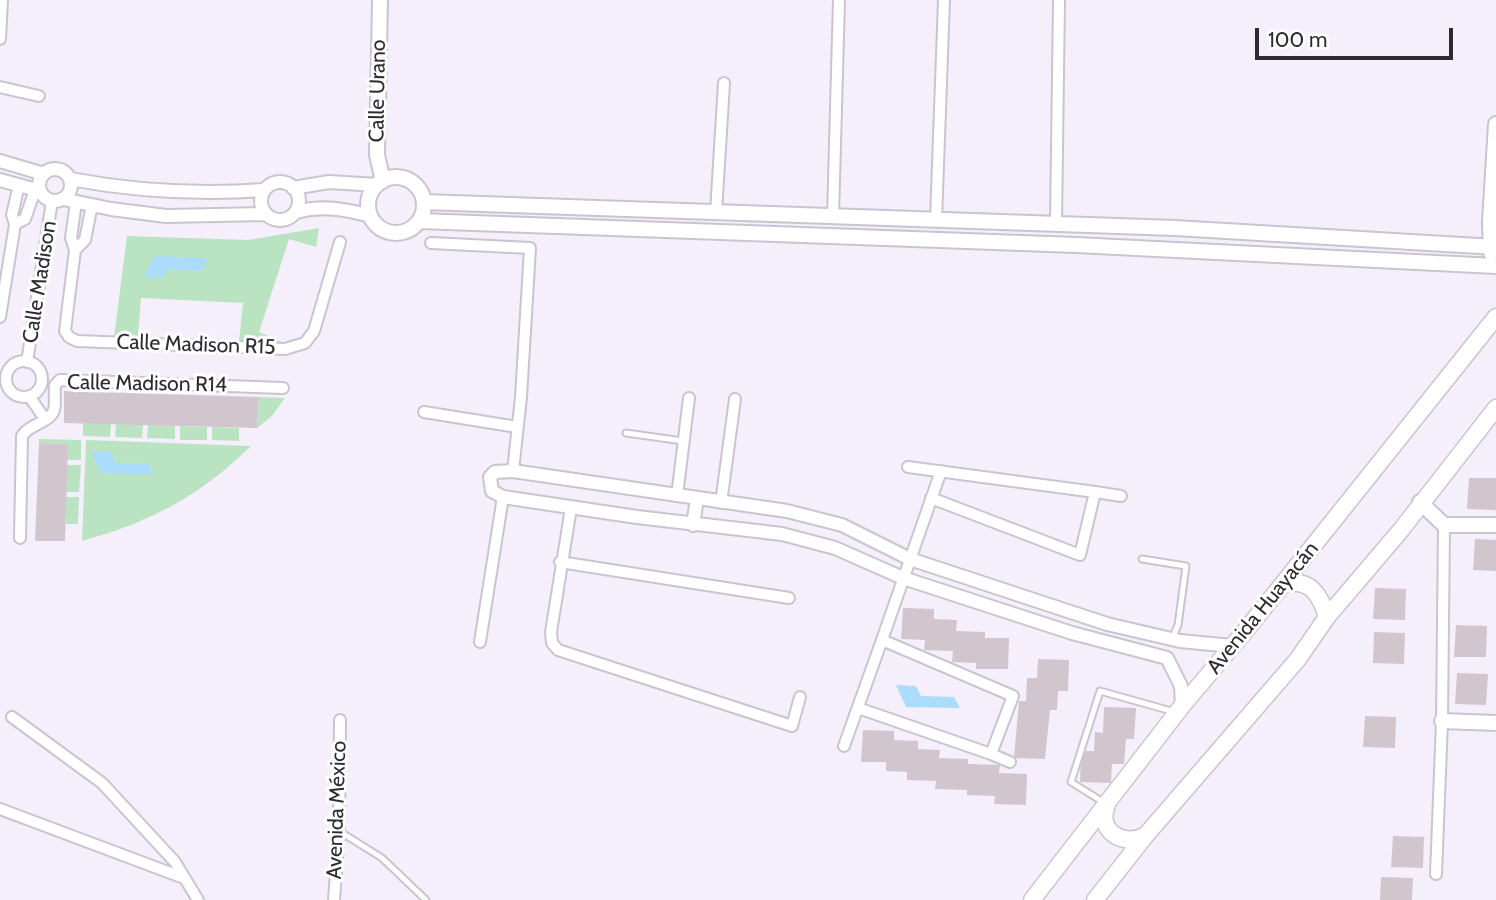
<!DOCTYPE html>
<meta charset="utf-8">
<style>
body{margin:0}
#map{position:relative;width:1496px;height:900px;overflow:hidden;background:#f5effb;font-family:Cabin,sans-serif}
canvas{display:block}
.scale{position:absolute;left:1255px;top:28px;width:198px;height:32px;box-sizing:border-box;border:4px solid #2e2b30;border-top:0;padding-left:9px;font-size:21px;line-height:24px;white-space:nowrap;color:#2e2b30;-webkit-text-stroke:5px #fff;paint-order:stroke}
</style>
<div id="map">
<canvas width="1496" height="900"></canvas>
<div class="scale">100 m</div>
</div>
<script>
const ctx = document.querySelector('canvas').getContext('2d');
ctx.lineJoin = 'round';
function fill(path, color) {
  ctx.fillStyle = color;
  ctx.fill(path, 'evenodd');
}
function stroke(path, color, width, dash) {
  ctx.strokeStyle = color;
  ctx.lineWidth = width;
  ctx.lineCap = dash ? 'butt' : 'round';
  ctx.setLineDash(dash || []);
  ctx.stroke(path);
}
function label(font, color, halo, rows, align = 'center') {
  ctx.font = font + ' Cabin,sans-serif';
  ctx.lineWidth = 6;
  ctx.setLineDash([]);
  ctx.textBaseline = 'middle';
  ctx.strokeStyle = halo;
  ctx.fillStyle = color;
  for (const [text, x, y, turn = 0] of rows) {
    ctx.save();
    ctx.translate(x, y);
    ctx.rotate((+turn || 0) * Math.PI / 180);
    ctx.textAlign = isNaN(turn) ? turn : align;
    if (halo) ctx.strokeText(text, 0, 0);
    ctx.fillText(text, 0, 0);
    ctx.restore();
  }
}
const green = new Path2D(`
 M319,228L316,247L289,239L259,332L284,343L239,341L243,303L141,298L138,336L114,337L127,236L248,240Z
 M259,397L285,398L272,416L257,428Z
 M83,423L111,424L110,437L83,436Z
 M116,424H143L142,438L115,437Z
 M148,425L175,426V439L147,438Z
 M180,426L207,427V440H180Z
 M212,427L239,428V441L212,440Z
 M39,439L81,440V460H67L68,444L39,443Z
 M86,440L251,446C200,496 151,522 82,541Z
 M67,465H81L79,492H66Z
 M66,497H79L78,524H66Z`);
const water = new Path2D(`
 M154,256L208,258L201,271L167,269L163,278L144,277Z
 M91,452H111L116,463H149L154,475L101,473Z
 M896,685L916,686L921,696L954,697L960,708L906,707Z`);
const building = new Path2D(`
 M64,391L259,397L257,428L64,423Z
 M39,443L68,444L65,541H35Z
 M1469,478H1496V510L1467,509Z
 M1475,539L1496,540V571L1473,570Z
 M1375,588L1406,589L1405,620L1373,619Z
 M903,608L934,609V619L957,620L956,631L985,632V638H1009L1008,669H976V663L952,662L953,651L924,650L925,640L901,639Z
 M1456,625L1487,626L1486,657H1454Z
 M1374,632L1405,633L1404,664L1373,663Z
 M1038,659L1069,660L1068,691H1058L1057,710H1050L1045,759L1014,758L1019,701H1026L1027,678H1037Z
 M1457,673L1488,674L1486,705L1455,704Z
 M1104,707L1136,708L1134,739H1126L1124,764H1112L1111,783L1080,782L1081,751H1094L1095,732L1103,733Z
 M1365,716L1396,717L1395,748L1363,747Z
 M863,730L894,731V740L918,741V749L940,750L939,758L968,759V764L1000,765L999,773L1027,774L1026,805L994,804L995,796L967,795V790L935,789L936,781L907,780V772L886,771V762H861Z
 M1393,836L1424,837L1423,868L1391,867Z
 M1381,877L1413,878L1412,900H1380Z`);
const service = new Path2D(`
 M626,433L683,441
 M1142,559L1186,566L1178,625L1172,639
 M1103,802L1071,782L1100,691L1175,712
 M339,831L382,858L426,900`);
const minor = new Path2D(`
 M0,39L2,0
 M0,87L39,96
 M76,202L71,238L75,250L65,331L69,337L77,341L285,349L305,343L314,331L340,242
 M716,212L724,83
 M833,216L839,0
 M936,220L944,0
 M15,224L25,219L35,190
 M1056,224L1059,0
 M431,243L530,248L521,397L513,471
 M75,250L85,240L92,205
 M0,317L15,224L12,215L19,185
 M6 379a18 18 0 1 1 36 0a18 18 0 1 1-36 0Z
 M27,362L52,201
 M29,396L45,419
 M424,412L517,427
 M908,467L1095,492L1080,555L931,498
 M1095,492L1121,496
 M677,496L689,398
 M721,503L735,399
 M571,508L551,632L552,643L558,650L792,726L800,697
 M20,538L22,436C29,424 50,423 54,410C56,403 54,393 55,385L60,380L283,388
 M560,562L789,598
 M882,640L941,471
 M480,642L503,497
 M12,717L102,783L175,862L198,900
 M844,746L882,640L1013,696L991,754L858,708
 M991,754L1010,762
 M0,809L184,878
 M1436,874L1442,721L1444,525
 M334,900L339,831L340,720`);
const tertiary = new Path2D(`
 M0,161L44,174
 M39 185a16 16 0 1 1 32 0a16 16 0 1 1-32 0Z
 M70,179C135,191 198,195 264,190
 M0,180L40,191
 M261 201a19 19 0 1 1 38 0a19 19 0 1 1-38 0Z
 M293,188L329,182L377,185
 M63,199L111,209L166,216L265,214
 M296,212C323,205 344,209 371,216
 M693,525L697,499
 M1182,706L1181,686L1167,658L1072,633L903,578L835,548L782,534L637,517L503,497L492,491L490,477L495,472L513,471L787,511L842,525L910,559L1107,624L1180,641L1233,646`);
const secondary = new Path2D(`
 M380,0L377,155L383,181
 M368 205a28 28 0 1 1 56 0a28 28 0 1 1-56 0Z
 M424,202L1175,228L1496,247
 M419,221L1076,245L1496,266
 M1491,253L1490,222L1496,124
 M1420,502L1444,525H1496
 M1442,721L1496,723`);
const primary = new Path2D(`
 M1283,584C1310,578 1320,594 1327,617
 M1107,805C1096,831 1124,848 1146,835
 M1032,900L1182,706L1246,630L1496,317
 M1095,900L1146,835L1298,659L1327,617L1401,530L1496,408`);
const streetNames = [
 ["Calle Urano",378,91,-89],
 ["Calle Madison",40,282,-81],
 ["Calle Madison R15",196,345,2],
 ["Calle Madison R14",147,384,1],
 ["Avenida Huayacán",1263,608,-51],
 ["Avenida México",337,810,-88]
];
fill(green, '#bae4c1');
fill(water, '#acdcfc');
fill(building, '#d1c6ce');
stroke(service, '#cac4cf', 9);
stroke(minor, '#cac4cf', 14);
stroke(tertiary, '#cac4cf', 16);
stroke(secondary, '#cac4cf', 18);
stroke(primary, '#cac4cf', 19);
stroke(service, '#fff', 5);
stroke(minor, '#fff', 10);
stroke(tertiary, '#fff', 12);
stroke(secondary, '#fff', 14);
stroke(primary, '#fff', 16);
label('21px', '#2e2b30', '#fff', streetNames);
</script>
